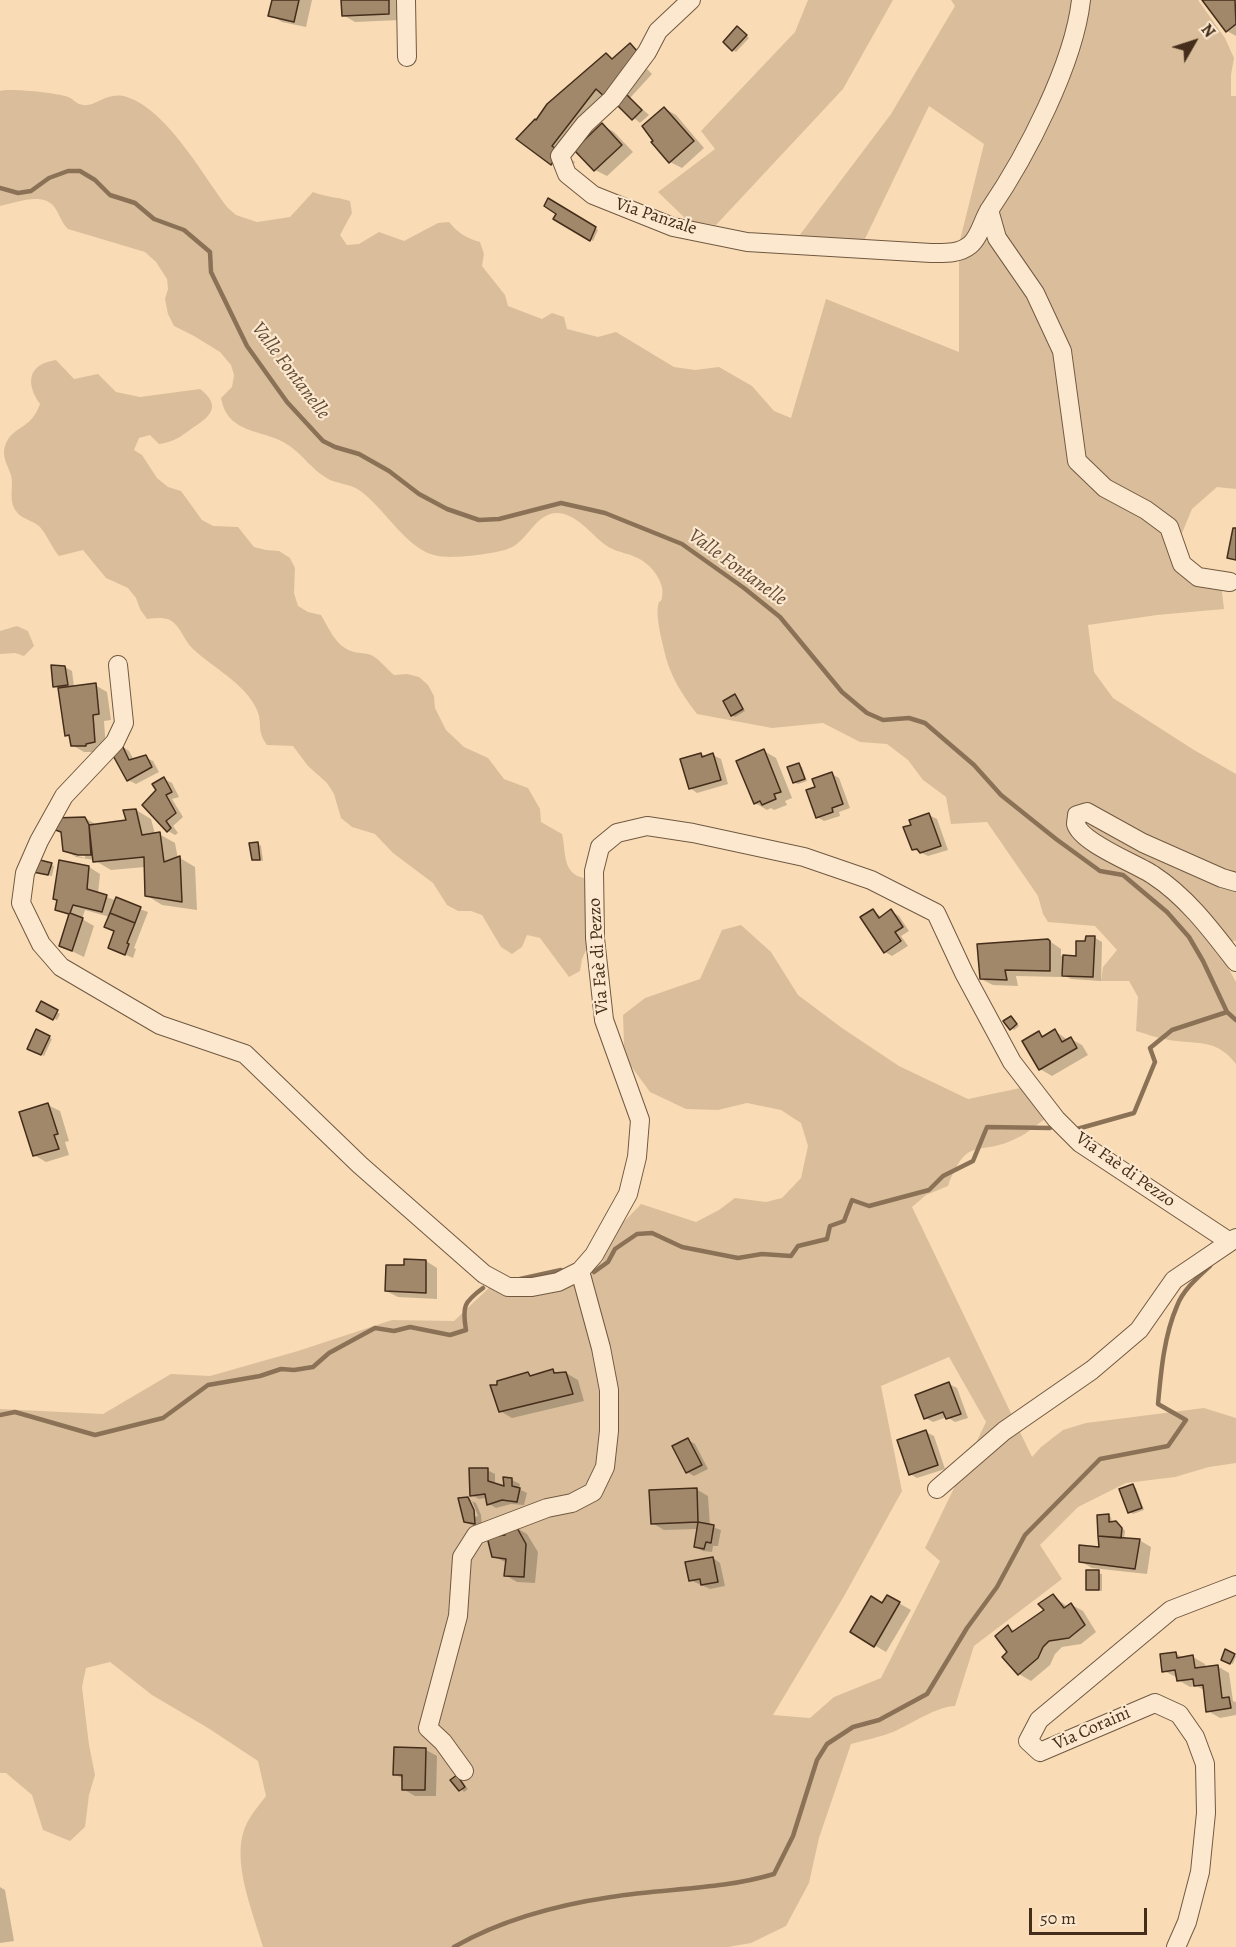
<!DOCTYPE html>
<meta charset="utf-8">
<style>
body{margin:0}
#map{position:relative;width:1236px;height:1947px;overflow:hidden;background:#f9dcb5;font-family:Alegreya,serif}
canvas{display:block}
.north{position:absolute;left:1164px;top:12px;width:60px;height:60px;-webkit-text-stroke:4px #fbe8cf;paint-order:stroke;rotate:51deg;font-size:16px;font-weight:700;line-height:24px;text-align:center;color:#442d1a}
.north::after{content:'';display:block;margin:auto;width:21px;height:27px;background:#442d1a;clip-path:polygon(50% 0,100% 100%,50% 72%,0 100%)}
.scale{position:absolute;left:1029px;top:1908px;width:118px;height:27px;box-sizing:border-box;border:3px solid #442d1a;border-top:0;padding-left:8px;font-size:18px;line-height:21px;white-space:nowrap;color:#442d1a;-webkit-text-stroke:4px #fbe8cf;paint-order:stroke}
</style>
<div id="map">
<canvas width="1236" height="1947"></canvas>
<div class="north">N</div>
<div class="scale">50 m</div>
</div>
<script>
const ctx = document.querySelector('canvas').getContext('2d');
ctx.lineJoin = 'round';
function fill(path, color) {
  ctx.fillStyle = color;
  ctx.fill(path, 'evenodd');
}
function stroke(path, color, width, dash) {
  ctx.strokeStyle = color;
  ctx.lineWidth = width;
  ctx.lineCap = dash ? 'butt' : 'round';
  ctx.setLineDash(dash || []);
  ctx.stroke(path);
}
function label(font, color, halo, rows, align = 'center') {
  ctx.font = font + ' Alegreya,serif';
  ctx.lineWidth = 4.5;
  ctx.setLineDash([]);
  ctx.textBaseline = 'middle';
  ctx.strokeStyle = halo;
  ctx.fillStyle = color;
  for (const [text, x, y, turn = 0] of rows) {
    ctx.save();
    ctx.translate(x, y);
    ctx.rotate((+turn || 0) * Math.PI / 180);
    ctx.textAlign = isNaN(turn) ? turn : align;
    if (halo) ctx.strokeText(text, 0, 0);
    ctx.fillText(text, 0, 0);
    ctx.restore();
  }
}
const green = new Path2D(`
 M808,0H893L843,89L716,225L688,221L658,192L715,149L701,131L795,32Z
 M951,0H1198L1225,38L1234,58L1231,75V96H1236V489L1217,487L1192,509L1175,550L1221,583L1224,609L1157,615L1088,625L1094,672L1113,698L1194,750L1236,774V941H1233L1220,953L1236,982V1064C1218,1041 1204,1044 1177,1041C1164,1040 1149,1035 1136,1031L1138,997L1129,981H1101L1103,967L1117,950L1095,926L1048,922L1043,914L1038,896L987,822L951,824L946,797L923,780L908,760L887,744L860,742L823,723L772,728L697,714C682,695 669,674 664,650C661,637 656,618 658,605C660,598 661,604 662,597C665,586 656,572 648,565C635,553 619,554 607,546C592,536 583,520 564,514C540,507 530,536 514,546C502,554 452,559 438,556C407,551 384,507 359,490C349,483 334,484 325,477C312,469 303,456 291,447C267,428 228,437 221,398L232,387L234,375L231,365L220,352L194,336L174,326L168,314L165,299L168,289L167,279L156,262L145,252L68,229C61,222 60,215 55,208C44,191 16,203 0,206V91C9,88 58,93 68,97C72,98 75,102 79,104C95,110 105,90 127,97C167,110 202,174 227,207L236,215L257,222L290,217L313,192C326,197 337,197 350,201L352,213L340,235L347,245L359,244L379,232L404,241L438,223L449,222C458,233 466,238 480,242L484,254L482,266L505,295L508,306L542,319L552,313L564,317L567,329L598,337L616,332L674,367L695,370L719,367L752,386L774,411L791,418L826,299L959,352V244L984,144L929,106L862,245L799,236L891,114L955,6Z
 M56,360L74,379L98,374L116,392L140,397L200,389C218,403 215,413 197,425C182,435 178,441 159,444L150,435L139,438L134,450L142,455L157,478L168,487L181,491L202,520L213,526L238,527L254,547L266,550L279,551L290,558L295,568L294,593L298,606L308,612L321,615C329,628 335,645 351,651C359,654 366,652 373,656C381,661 387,669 394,675L407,674L419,677L428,685L434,696L435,708L446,730L464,747L488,758L504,779L528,788L540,809L541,822L562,834C566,849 562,871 580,877C587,879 597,879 604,881V893L594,915L587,948L582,959L580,971L569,977L540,938L527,935L522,947L512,954L501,947L482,915L471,911H458L447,905L433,883L393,853L375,834L352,827L341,818L334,794L327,783L308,766L293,746L267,745C256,730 263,724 257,710C246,684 212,667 193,649C184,641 181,626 170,620C163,617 155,618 147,619L140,609L136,598L128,588L106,578L83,550L59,556C52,548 46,533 39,526C32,520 21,519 16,511C8,500 14,488 11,475C7,463 0,455 7,441C15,426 31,429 40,404C25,383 28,364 56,360Z
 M17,626L28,631L34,646L24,656L15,653L0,654V631Z
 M741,925L771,952L798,995L842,1028L899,1066L968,1099L1025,1087L1045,1119C1036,1125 1027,1134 1017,1138C978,1158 968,1133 948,1186L926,1195L912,1207L1032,1457L1041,1447L1063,1430L1086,1423L1204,1408L1236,1418V1463L1209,1467L1175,1477L1126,1483L1078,1507L1040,1545L1062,1579L974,1646L955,1706C938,1706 911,1724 893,1732C880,1737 865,1740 851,1744L819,1838L809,1883L786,1926L751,1943L728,1947H263C253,1912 229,1857 247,1823C252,1813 260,1804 266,1796L258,1761L208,1728L152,1695L110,1662L86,1668L82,1687L89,1745L95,1775L89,1795L85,1827L70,1841L43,1830L32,1795L6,1773H0V1409L103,1414L171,1374L210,1376L298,1351L392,1320L454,1321L495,1282L567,1275L603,1262C603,1237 626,1221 641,1204L696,1222L719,1210L735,1198L766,1202L782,1198L801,1178L808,1146L801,1123L781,1110L747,1103L718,1110L686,1109L650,1092L631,1066L624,1046L623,1015L645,998L700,979L722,930ZM949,1357L986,1422L925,1548L940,1561L881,1678L834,1697L810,1718L773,1715L843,1598L902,1491L881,1386Z`);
const shadow = new Path2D(`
 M274,0H312L306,27L282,22L270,15Z
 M343,0H400V20L355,22L343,15Z
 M1204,0H1236V36L1227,31Z
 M740,30L749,38L736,52L733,50Z
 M630,45L646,54L652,61L647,69L652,74L630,98L649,115L640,123L611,99L566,156L575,162L568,173L519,139L606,55L614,59Z
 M664,108L676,115L704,148L682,168L670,162Z
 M602,125L614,132L633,152L607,176L595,170Z
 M549,200L598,230L593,241L555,219L558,213Z
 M65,667L72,671L74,687L95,685L107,692L111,720L104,721L106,749L98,752H84L72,745L71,737L67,735L60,690L54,686Z
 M735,696L738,698L745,711L735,717L732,715Z
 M122,746L129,751L134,760L145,757L153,761L159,772L136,784L128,780Z
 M764,751L776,758L792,798L785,801L787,805L774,810L771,808L767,810L755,803Z
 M701,754L706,757L713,755L721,759L728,784L697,793L690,788Z
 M798,765L802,767L807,781L798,784L794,782Z
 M832,774L839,778L850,808L839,812L840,816L824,821L817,817V788Z
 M164,779L172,783L179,797L172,799L183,817L173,826L178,833L175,835L168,831L158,791Z
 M136,810L151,819L155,834H159L175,843L178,859L180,858L195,867L197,910L162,905L146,895L145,867L111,870L94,860L76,857L64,850L62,834L52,827L85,818L97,825L128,822ZM74,852L85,855V858L74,855Z
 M929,815L937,819L948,850L928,856L913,849V826Z
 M258,844L261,846L263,861L253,859Z
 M51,865L54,866L52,876L38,873Z
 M89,867L100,874L98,894L148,912L134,948L136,949L133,958L110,948L116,931L110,917L85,910L82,919L94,926L84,957L61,946L70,916L56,909Z
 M873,911L882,917L891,911L899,916L909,931L901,936L908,946L892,956L885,952Z
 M1095,938L1102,942L1101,981L1071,979L1061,974V977L1016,976L1018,986L993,985L981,979L1048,940L1061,949V956L1077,957L1086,943Z
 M41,1003L60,1014L57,1020L38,1010Z
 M1011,1017L1019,1026L1014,1030L1011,1028Z
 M37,1031L52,1039L44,1056L29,1048Z
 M1055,1031L1068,1040L1071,1039L1082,1045L1088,1055L1052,1076L1040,1069L1039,1033L1045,1037Z
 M48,1105L60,1111L69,1141L65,1142L69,1155L46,1162L34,1155Z
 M426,1261L437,1268V1299L398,1297L386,1291L405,1267Z
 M553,1371L559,1374L566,1373L578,1380L584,1401L512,1418L500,1411L528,1374L532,1376Z
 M949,1384L957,1388L968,1418L955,1422L947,1417L933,1422L926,1418Z
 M926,1432L934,1436L945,1469L917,1478L910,1474Z
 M688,1440L695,1444L708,1469L694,1476L687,1472Z
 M487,1470L495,1474V1485L506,1488L512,1480L520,1484L519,1489L527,1493L524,1505L511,1504L496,1508L489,1504L487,1498L479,1499L471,1495Z
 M1133,1486L1136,1488L1144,1510L1133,1514L1130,1512L1121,1490Z
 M696,1489L708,1496L710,1526L721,1530L718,1546H713L712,1552L703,1551L695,1547L698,1529L664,1530L652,1523Z
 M468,1499L476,1503L481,1515L482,1527L473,1526L465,1521ZM468,1501H472L478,1516L475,1517Z
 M1108,1515L1111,1517L1112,1523L1120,1525L1125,1531L1124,1539L1139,1540L1151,1547L1147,1574L1092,1568L1080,1561L1101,1549Z
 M515,1527L527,1534L538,1552L535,1583L517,1582L505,1575L507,1563L493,1556Z
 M713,1558L720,1563L725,1586L710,1589L690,1580Z
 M1088,1572L1102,1574V1591L1087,1589Z
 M1053,1596L1068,1607L1072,1605L1083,1611L1096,1632L1081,1644L1062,1647L1055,1654L1050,1665L1031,1681L1019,1674L1009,1652L1008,1627L1015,1631L1046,1610Z
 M888,1597L911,1610L886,1652L852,1632L883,1605Z
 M1226,1651L1236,1656L1233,1664L1222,1659Z
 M1176,1654L1184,1658L1193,1657L1205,1664L1206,1668L1217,1666L1229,1673L1233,1701L1236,1702V1715L1220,1718L1208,1711L1205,1691L1197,1686L1190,1687L1178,1680V1678L1164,1671Z
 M426,1750L437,1756L436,1796H415L403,1789L404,1779L394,1774Z
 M457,1777L468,1789L464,1792L453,1780Z
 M0,1887L5,1890L14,1941L0,1943Z`);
const stream = new Path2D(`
 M0,188L18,193L31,191L49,178L68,171H80L95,180L110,195L135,203L154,219L184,230L210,252L211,272L247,346L287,402L323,441L335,447L359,454L389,471L419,494L447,509L479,520L499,519L561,503L605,513L682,544L744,588L780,617L842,692L867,713L883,720L909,718L925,723L974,765L1001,795L1056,839L1100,871L1123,875L1167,912L1189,937L1203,961L1227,1012L1236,1020
 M1077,1129L1134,1113L1155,1062L1150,1048L1172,1030L1227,1012
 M594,1272L608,1262L615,1249L637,1234L652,1233L682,1247L738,1258L762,1254L791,1256L798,1246L827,1239L830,1226L844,1221L852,1200L869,1206L929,1190L943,1176L973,1161L987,1127L1050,1128
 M520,1279L561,1270
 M0,1415L15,1412L95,1435L163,1418L208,1385L260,1376L281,1369L294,1370L313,1367L329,1353L375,1328L394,1331L410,1327L450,1335L466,1330C462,1306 464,1302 483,1288
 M454,1947C501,1920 557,1905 611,1897C665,1888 721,1890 774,1874L793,1836L817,1760L827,1744L853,1727L879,1720L927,1694L967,1628L997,1587L1025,1535L1100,1459L1168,1446L1186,1420L1158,1404C1161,1371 1164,1336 1177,1306C1183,1290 1198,1277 1210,1266`);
const building = new Path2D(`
 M272,0H299L294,22L268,16Z
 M341,0H389V14L342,16Z
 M1202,0H1235L1236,24L1226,32Z
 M737,26L747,35L732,51L723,42Z
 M630,43L637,51L606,98L596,89L552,146L560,152L551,165L516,139L535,119L536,120L547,104L606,53L612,59Z
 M626,94L642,110L632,120L616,104Z
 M664,107L694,141L669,163L651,142L653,141L642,126Z
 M602,123L622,145L594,171L574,150Z
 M548,198L596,227L590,241L553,219L556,214L544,206Z
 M1233,528H1236V560L1227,558Z
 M51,665L65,666L68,685L53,687Z
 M96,683L99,714L93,715L95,742L86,744V746H71L69,735L65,736L58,688Z
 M735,694L743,709L731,716L723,701Z
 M122,745L129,760L146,755L152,767L127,781L110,750Z
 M764,749L781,792L774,794L776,799L762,805L760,801L754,804L736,761Z
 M701,753L702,757L713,753L721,780L689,789L680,759Z
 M799,763L805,779L793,783L787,767Z
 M832,772L843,804L832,808L833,812L816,818L806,790L815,787L812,779Z
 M164,777L172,792L166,795L176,813L166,821L171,828L167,832L142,805L156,790L152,784Z
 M136,809L142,835L160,832L164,862L180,856L182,902L145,896L144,857L93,862L89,825L126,820L123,810Z
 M929,813L941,846L920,853L917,849L912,850L903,827L911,825L909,820Z
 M85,817L89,825L91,855H78L63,851L61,832L50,828L53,818Z
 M258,842L260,860H252L249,843Z
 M36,859L52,863L48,875L33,872Z
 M59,860L89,866L87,889L107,895L102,912L73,905L70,913L83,918L72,951L59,946L69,914L55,910L57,900L53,899Z
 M116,897L141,907L135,923L110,913Z
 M873,909L879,918L891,909L903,927L895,932L901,941L884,953L860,917Z
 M110,913L135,923L127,943L129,944L125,955L108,948L114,931L104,927Z
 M1086,936H1095L1093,977L1062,976L1063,955L1076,956V941H1085Z
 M1048,939L1050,941V971L1005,970L1007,980L980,979L977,944Z
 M41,1001L58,1010L53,1020L36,1011Z
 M1011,1016L1017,1024L1010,1030L1003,1021Z
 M36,1029L50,1036L41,1055L27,1049Z
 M1055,1029L1062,1042L1071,1037L1077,1048L1039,1070L1022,1041L1039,1031L1042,1037Z
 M48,1103L58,1134L54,1135L59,1149L33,1156L19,1112Z
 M404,1259L426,1260V1293L385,1291L386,1265H404Z
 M553,1369L554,1373L566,1372L573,1394L499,1412L490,1385H497V1381L528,1372L530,1376Z
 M949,1382L961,1414L946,1419L943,1412L924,1419L915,1395Z
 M926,1430L938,1465L909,1475L897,1440Z
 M688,1438L702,1465L686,1473L672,1446Z
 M469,1468H488V1481L504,1486L503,1477L512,1478V1486L520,1488L517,1502L502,1500L487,1505L485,1494L470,1496Z
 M1133,1484L1142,1508L1128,1513L1119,1489Z
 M697,1488L698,1522L651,1524L649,1490Z
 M468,1497L474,1510L475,1524L464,1522L458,1498Z
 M1109,1514V1522L1116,1521L1122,1528L1121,1538L1098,1536L1097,1515Z
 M698,1522L714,1525L711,1543L706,1542L704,1549L694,1547Z
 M516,1526L526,1544L524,1577L504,1576L506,1559L492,1557L487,1537L505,1535L504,1528Z
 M1098,1536L1140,1539L1135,1569L1079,1562V1545L1099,1547Z
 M713,1557L718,1582L701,1585L700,1579L689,1581L685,1562Z
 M1086,1570H1099V1590H1086Z
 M1053,1594L1064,1608L1071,1603L1085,1625L1069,1638L1049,1641L1043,1647L1038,1658L1018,1675L1002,1657L1007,1652L995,1636L1008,1625L1012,1632L1044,1610L1038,1604Z
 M887,1595L900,1602L874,1647L850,1632L871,1596L882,1603Z
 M1225,1649L1235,1654L1230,1664L1221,1660Z
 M1176,1652L1177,1658L1193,1655L1195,1668L1218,1665L1222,1698L1229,1697L1231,1708L1206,1712L1203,1685L1194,1686L1193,1679L1177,1681L1175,1670L1162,1672L1160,1654Z
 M394,1747L426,1748L425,1790H402V1775H393Z
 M457,1775L465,1787L459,1791L450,1780Z`);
const minor = new Path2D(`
 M406,0L407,57
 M691,0L658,31L647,52L612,99L585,124L560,156L567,174L593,195L673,227L747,242L931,253C945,253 959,254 970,245C980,237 983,219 990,209C1026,156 1074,64 1081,0
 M989,210L997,238L1035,293L1062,351L1077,461L1105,488L1146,510L1169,527L1182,564L1198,577L1230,582
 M118,665L124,723L115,742L64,796L39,841L25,873L21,903L41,944L61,967L160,1025L245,1054L360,1165L484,1274L508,1287H532L558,1282L580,1271L594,1255L628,1194L637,1157L640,1120L604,1020L595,938L594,871L600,847L617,833L647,826L693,833L804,857L871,880L936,913L964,973L1012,1062L1056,1119L1080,1143L1230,1242
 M1236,882L1222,878L1143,843L1087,812L1077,815C1077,818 1076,821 1076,824C1081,843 1137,864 1153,875C1187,897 1212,931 1236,962
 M937,1489L1004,1431L1092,1370L1139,1330L1174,1280L1236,1238
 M464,1771L443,1742L428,1728L458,1616L462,1557L476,1535L547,1508L572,1503L593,1492L605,1467L609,1431V1390L601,1348L580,1271
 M1176,1947L1187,1922L1200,1872L1206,1813L1205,1764L1195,1737L1179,1714L1155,1703L1040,1752L1028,1741L1039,1720L1171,1610L1236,1585`);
const streetNames = [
 ["Via Panzale",656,217,18],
 ["Via Faè di Pezzo",599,956,-94],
 ["Via Faè di Pezzo",1125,1170,35],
 ["Via Coraini",1092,1729,-24]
];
const waterNames = [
 ["Valle Fontanelle",290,371,53],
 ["Valle Fontanelle",737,568,36]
];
fill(green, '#dabe9b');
fill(shadow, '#0003');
stroke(stream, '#8b7257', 4.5);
fill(building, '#a2886b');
stroke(building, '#442d1a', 1.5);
stroke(minor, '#715941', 20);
stroke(minor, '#fbe8cf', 18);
label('18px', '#442d1a', '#fbe8cf', streetNames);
label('italic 20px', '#624a34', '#fbe8cf', waterNames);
</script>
